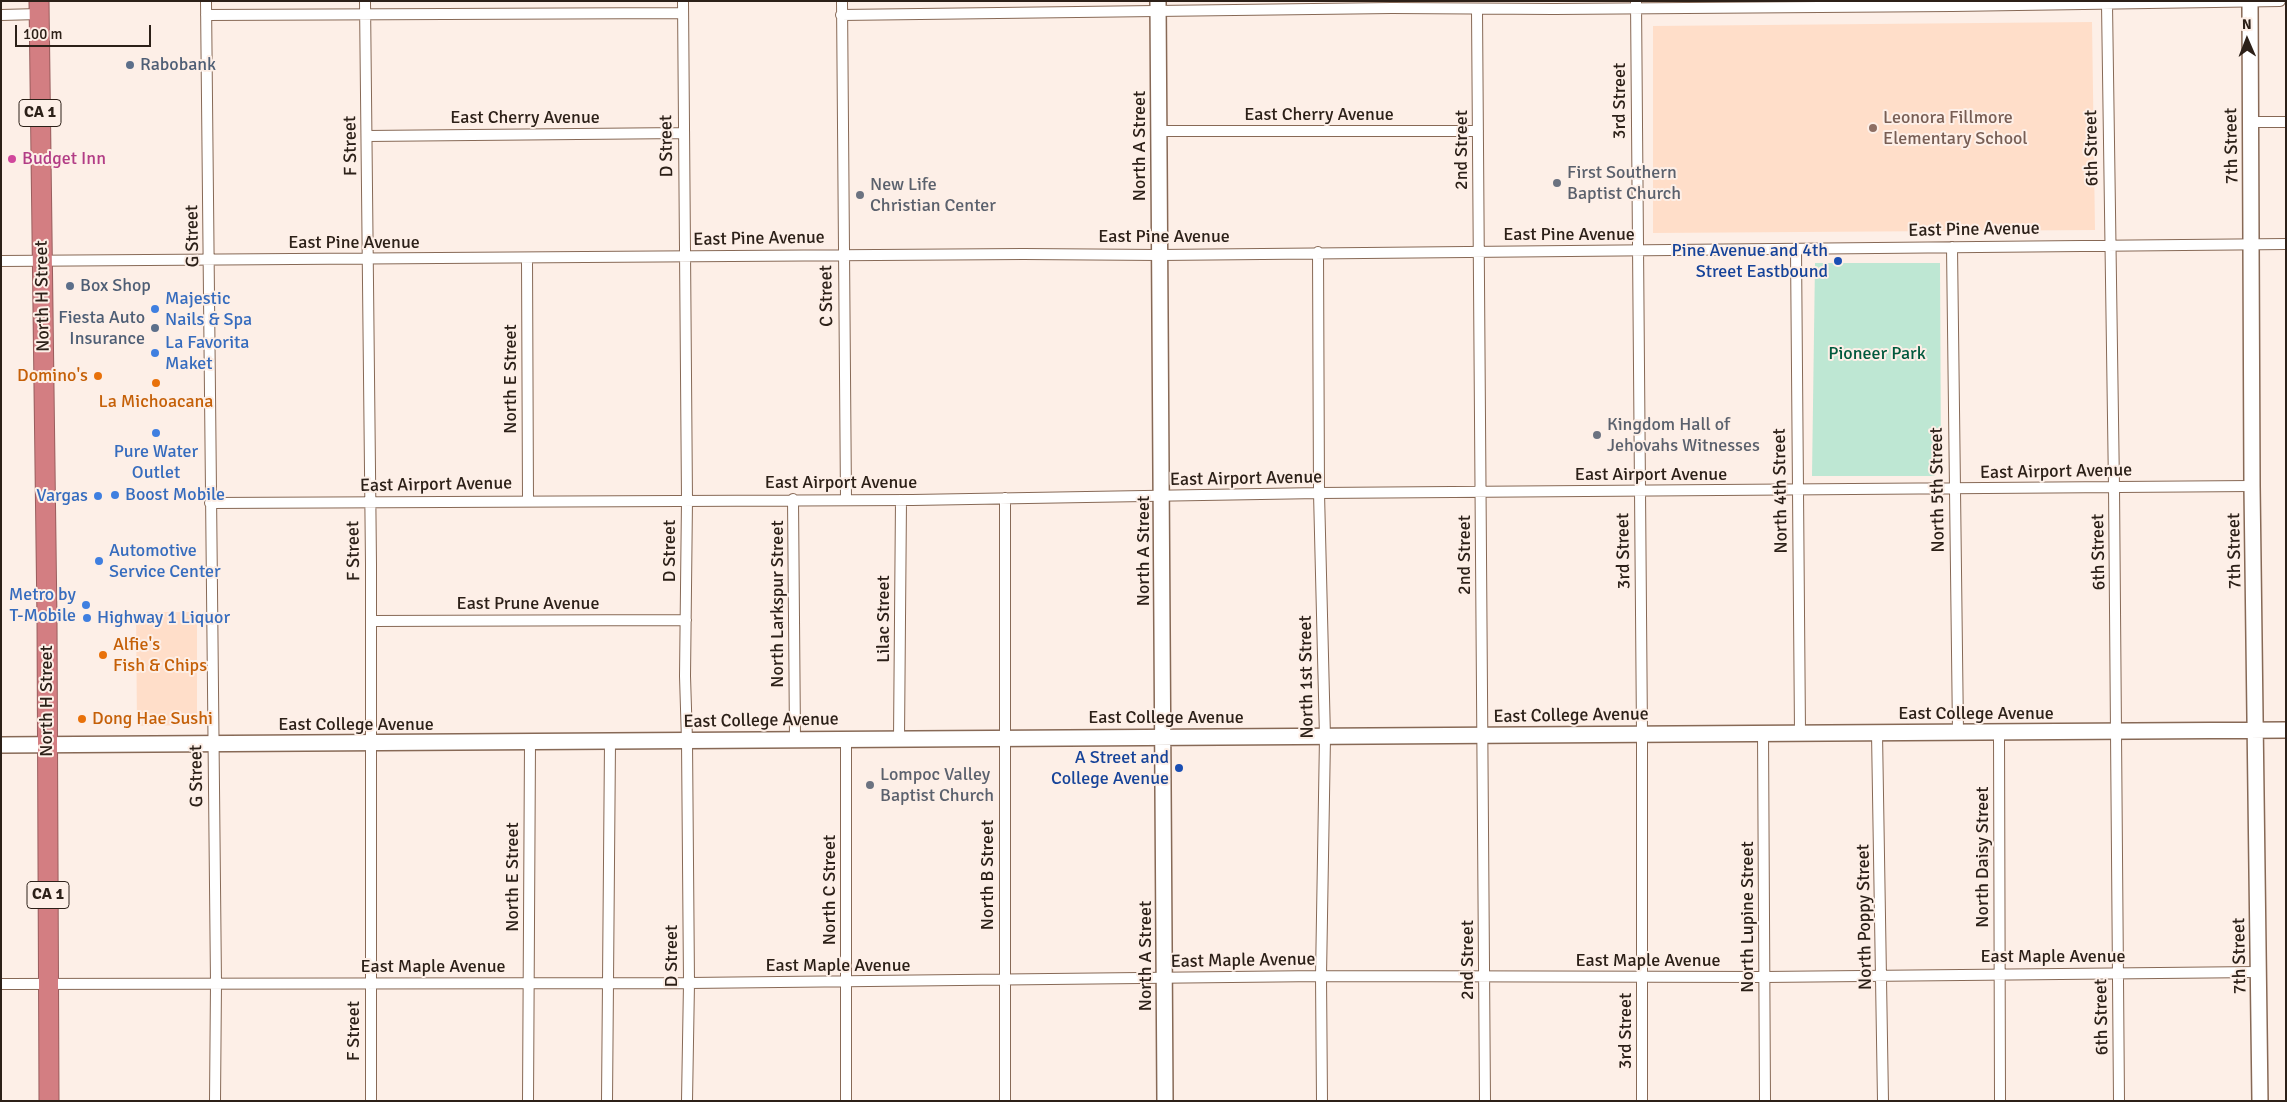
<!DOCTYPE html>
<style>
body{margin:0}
#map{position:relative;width:2287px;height:1102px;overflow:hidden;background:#fdefe7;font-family:Signika,sans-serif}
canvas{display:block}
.frame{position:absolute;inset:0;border:2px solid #2c2018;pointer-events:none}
.north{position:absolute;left:2222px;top:15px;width:50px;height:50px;-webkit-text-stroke:4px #fdefe7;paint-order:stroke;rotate:359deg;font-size:14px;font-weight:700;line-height:20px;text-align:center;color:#2c2018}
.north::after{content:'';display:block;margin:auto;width:18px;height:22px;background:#2c2018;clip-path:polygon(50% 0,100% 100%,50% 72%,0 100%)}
.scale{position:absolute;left:15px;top:25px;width:136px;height:22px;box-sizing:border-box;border:2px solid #2c2018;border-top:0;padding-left:6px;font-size:15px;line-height:18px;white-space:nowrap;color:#2c2018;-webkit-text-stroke:4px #fdefe7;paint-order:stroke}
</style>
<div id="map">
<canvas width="2287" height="1102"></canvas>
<div class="frame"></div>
<div class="north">N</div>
<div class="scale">100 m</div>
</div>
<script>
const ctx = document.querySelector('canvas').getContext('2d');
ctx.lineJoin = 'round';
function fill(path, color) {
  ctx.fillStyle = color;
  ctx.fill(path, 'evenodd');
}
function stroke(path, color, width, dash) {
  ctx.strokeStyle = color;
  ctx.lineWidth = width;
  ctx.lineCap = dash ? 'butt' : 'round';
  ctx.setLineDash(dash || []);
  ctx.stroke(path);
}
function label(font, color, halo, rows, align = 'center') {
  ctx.font = font + ' Signika,sans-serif';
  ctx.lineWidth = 4;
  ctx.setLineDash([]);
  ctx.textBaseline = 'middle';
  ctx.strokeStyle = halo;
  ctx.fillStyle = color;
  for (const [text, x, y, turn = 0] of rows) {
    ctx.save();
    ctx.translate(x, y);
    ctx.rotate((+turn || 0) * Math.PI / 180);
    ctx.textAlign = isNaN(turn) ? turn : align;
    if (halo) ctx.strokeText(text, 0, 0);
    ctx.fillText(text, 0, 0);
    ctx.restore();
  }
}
const built = new Path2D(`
 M2092,22L2095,230L1653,233V26Z
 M136,612H197V725L137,726Z`);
const green = new Path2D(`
 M1815,263H1940L1941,468L1934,476H1812Z`);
const street = new Path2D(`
 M206,1L216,983L215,1101
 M365,1L371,564V1101
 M683,1L687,500L685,676L687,741L689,983L687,1101
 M842,1L846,500
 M1636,1L1642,734V1101
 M2107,4L2114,487L2119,1101
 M1477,10L1485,1101
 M1,15L39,14
 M206,15L683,13
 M841,15L1392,8L1554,9L1952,6L2280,1
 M2251,122H2286
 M1159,131H1478
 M367,136L683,133
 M1952,247L1958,733
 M1796,249L1800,732
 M1318,252L1319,493L1325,737L1321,976L1322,1101
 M527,258L528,501
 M1,261L1023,254L1160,255L2286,244
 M793,499L795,739
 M210,503L912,500L1319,493L2252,486
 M371,621L686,620
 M1999,732L2000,1101
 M1763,733L1765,1101
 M1877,733L1883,1101
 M899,738L901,500
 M1,984L689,983L1321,976L1764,977L2258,972
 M528,1101L530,743
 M607,1101L610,742
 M846,1101V739
 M1005,1101V498`);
const secondary = new Path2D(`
 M1158,1L1165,1101
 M2250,1L2252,486L2260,1101
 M1,745L2286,730`);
const highway = new Path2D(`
 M39,1L47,620L49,1101`);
const markers = [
 [130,65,5,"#5c6f8a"],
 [1873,128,5,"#8d6e63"],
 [12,159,5,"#d1479c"],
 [1557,183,5,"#6b7280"],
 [860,195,5,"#6b7280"],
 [1838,261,5,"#1a4fb4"],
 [70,286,5,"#5c6f8a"],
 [155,309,5,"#3f7fe0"],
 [155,328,5,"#5c6f8a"],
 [155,353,5,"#3f7fe0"],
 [98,376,5,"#e8710a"],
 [156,383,5,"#e8710a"],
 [156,433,5,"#3f7fe0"],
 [1597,435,5,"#6b7280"],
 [115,495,5,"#3f7fe0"],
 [98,496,5,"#3f7fe0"],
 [99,561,5,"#3f7fe0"],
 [86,605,5,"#3f7fe0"],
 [87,618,5,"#3f7fe0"],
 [103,655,5,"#e8710a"],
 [82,719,5,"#e8710a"],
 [1179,768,5,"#1a4fb4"],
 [870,785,5,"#6b7280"]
];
const shields = [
 [40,113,42],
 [48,895,42]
];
const shieldNames = [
 ["CA 1",40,113],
 ["CA 1",48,895]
];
const serviceNames = [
 ["Rabobank",140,65],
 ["Box Shop",80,286],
 ["Fiesta Auto",145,318,"right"],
 ["Insurance",145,339,"right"]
];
const streetNames = [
 ["3rd Street",1620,101,-90],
 ["East Cherry Avenue",1319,115],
 ["East Cherry Avenue",525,118],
 ["F Street",351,146,-91],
 ["D Street",667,146,-91],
 ["North A Street",1140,146,-90],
 ["7th Street",2232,146,-91],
 ["6th Street",2092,148,-91],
 ["2nd Street",1462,150,-90],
 ["East Pine Avenue",1974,230,-1],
 ["East Pine Avenue",1569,235],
 ["G Street",193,236,-91],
 ["East Pine Avenue",1164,237],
 ["East Pine Avenue",759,239,-1],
 ["East Pine Avenue",354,243],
 ["North H Street",43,296,-91],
 ["C Street",827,296,-91],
 ["North E Street",511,379,-90],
 ["East Airport Avenue",2056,472,-1],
 ["East Airport Avenue",1651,475],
 ["East Airport Avenue",1246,479,-1],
 ["East Airport Avenue",841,483],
 ["East Airport Avenue",436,485,-1],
 ["North 5th Street",1938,490,-91],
 ["North 4th Street",1781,491,-91],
 ["F Street",354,551,-91],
 ["D Street",670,551,-90],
 ["North A Street",1144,551,-90],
 ["3rd Street",1624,551,-91],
 ["7th Street",2235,551,-91],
 ["6th Street",2099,552,-91],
 ["2nd Street",1465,555,-90],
 ["East Prune Avenue",528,604],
 ["North Larkspur Street",778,604,-90],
 ["Lilac Street",884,619,-90],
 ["North 1st Street",1307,677,-91],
 ["North H Street",47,701,-90],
 ["East College Avenue",1976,714],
 ["East College Avenue",1571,716,-1],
 ["East College Avenue",1166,718],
 ["East College Avenue",761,721,-1],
 ["East College Avenue",356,725],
 ["G Street",197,776,-91],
 ["North Daisy Street",1983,857,-90],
 ["North B Street",988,875,-90],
 ["North E Street",513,877,-90],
 ["North C Street",830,890,-90],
 ["North Lupine Street",1748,917,-90],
 ["North Poppy Street",1865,917,-91],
 ["D Street",672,956,-90],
 ["North A Street",1146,956,-90],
 ["7th Street",2240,956,-91],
 ["East Maple Avenue",2053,957],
 ["2nd Street",1468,960,-90],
 ["East Maple Avenue",1243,961,-1],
 ["East Maple Avenue",1648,961],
 ["East Maple Avenue",838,966],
 ["East Maple Avenue",433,967],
 ["6th Street",2102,1017,-91],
 ["F Street",354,1031,-90],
 ["3rd Street",1626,1031,-90]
];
const educationNames = [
 ["Leonora Fillmore",1883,118],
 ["Elementary School",1883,139]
];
const hotelNames = [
 ["Budget Inn",22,159]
];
const worshipNames = [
 ["First Southern",1567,173],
 ["Baptist Church",1567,194],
 ["New Life",870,185],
 ["Christian Center",870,206],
 ["Kingdom Hall of",1607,425],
 ["Jehovahs Witnesses",1607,446],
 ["Lompoc Valley",880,775],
 ["Baptist Church",880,796]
];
const transitNames = [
 ["Pine Avenue and 4th",1828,251],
 ["Street Eastbound",1828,272],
 ["A Street and",1169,758],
 ["College Avenue",1169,779]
];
const shopNames = [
 ["Majestic",165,299],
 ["Nails & Spa",165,320],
 ["La Favorita",165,343],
 ["Maket",165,364],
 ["Pure Water",156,452,"center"],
 ["Outlet",156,473,"center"],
 ["Boost Mobile",125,495],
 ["Vargas",88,496,"right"],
 ["Automotive",109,551],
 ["Service Center",109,572],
 ["Metro by",76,595,"right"],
 ["T-Mobile",76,616,"right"],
 ["Highway 1 Liquor",97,618]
];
const parkNames = [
 ["Pioneer Park",1877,354]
];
const foodNames = [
 ["Domino's",88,376,"right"],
 ["La Michoacana",156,402,"center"],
 ["Alfie's",113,645],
 ["Fish & Chips",113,666],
 ["Dong Hae Sushi",92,719]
];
fill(built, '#ffdec9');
fill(green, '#bee7d3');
stroke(street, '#876956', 12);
stroke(secondary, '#876956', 18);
stroke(highway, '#995d5d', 21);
stroke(street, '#fff', 10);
stroke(secondary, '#fff', 15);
stroke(highway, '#d37e82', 19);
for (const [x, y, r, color] of markers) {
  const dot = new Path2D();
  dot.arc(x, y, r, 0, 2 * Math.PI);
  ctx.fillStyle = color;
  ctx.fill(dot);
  stroke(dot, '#fdefe7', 2);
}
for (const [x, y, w] of shields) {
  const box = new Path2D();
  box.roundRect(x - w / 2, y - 13.5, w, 27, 4);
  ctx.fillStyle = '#fdefe7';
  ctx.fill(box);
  stroke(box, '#2c2018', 1);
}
label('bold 16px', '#2c2018', null, shieldNames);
label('18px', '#4e5e75', '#fdefe7', serviceNames, 'left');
label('18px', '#2c2018', '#fdefe7', streetNames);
label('18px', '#785e54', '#fdefe7', educationNames, 'left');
label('18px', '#b23c85', '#fdefe7', hotelNames, 'left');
label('18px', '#5b616d', '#fdefe7', worshipNames, 'left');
label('18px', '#164399', '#fdefe7', transitNames, 'right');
label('18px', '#366cbe', '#fdefe7', shopNames, 'left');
label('18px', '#00593d', '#fdefe7', parkNames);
label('18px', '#c56008', '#fdefe7', foodNames, 'left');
</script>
